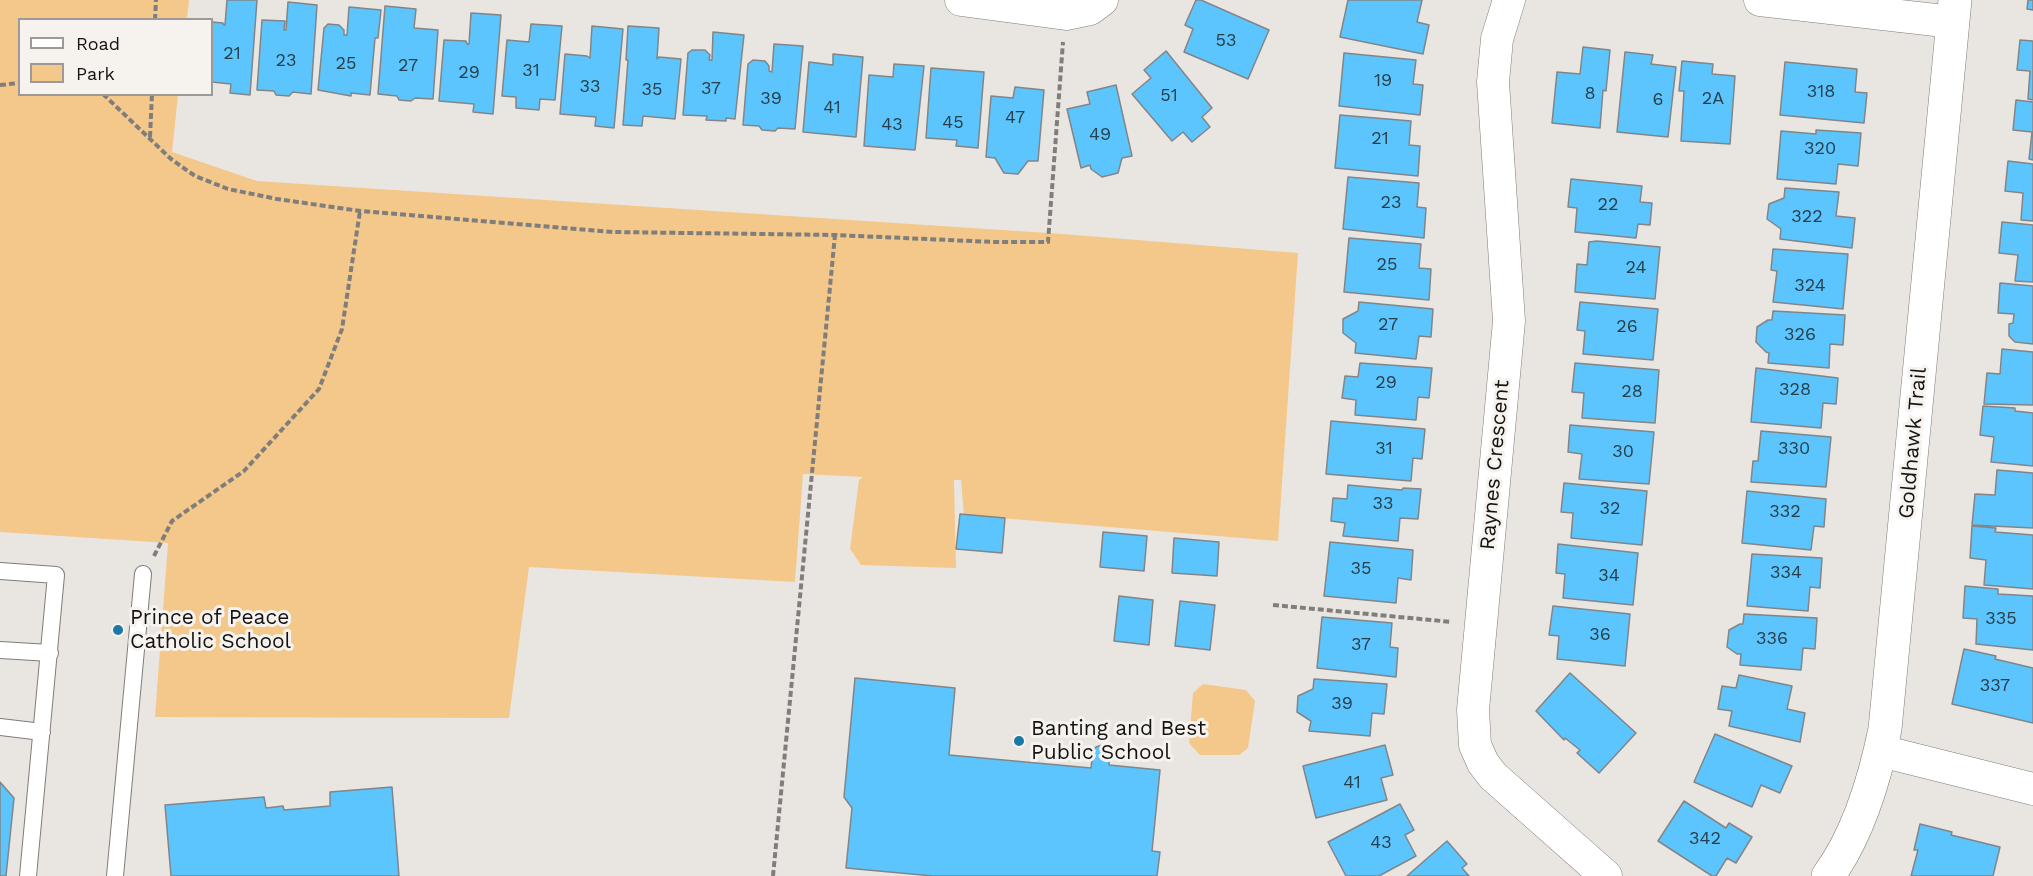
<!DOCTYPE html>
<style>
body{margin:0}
#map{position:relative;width:2033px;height:876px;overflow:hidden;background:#e9e6e2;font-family:"Work Sans",sans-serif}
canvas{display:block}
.legend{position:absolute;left:18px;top:18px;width:195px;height:78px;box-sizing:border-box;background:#f6f3ef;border:2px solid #9c9997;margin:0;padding:8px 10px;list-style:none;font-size:18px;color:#141312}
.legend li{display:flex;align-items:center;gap:12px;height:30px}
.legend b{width:30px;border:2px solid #9c9997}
</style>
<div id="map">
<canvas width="2033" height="876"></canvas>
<ul class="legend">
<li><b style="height:8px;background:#fff"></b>Road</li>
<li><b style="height:16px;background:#f3c88a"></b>Park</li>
</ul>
</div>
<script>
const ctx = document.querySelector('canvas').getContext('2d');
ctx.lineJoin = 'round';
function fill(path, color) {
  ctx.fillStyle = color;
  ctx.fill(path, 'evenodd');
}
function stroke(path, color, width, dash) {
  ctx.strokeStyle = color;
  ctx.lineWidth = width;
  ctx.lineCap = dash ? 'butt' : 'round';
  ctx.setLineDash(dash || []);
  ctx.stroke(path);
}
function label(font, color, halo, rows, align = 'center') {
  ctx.font = font + ' "Work Sans",sans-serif';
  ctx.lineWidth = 6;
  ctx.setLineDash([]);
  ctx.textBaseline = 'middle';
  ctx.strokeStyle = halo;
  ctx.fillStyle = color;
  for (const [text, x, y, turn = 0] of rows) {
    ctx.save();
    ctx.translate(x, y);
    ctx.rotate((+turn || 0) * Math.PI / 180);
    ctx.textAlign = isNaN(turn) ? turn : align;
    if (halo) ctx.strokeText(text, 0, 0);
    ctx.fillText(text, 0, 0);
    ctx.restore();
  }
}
const green = new Path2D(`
 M0,0H189L187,19L20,20V94L178,95L172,152L257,181L1063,234L1298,253L1278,541L964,515L961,480H954L956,568L861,565L850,549L859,480L863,477L803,474L795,582L529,567L509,718L155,717L168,543L0,532Z
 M1203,684L1246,690L1255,701L1248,748L1239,755H1200L1189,743L1193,693Z`);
const building = new Path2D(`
 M227,0H257L250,95L230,93L231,84L212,82V22L223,23V24L225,25Z
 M1196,0H1201L1269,30L1248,79L1184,52L1193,29L1185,25Z
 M1348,0H1422L1417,22L1429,25L1423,54L1340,37Z
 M2028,0H2033V10L2027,9Z
 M288,2L317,5L311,94L293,92L289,96L276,95L274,91L257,90L262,20L285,21L284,30H286Z
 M385,6L416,9L414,28L438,30L433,99L415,98L411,101L399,100L397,96L378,94Z
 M349,7L381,10L378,38H375L370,95L351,93V96L318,90L324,28L328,24L339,25L344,30V35H347Z
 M471,13L501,15L493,114L473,112L474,104L439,101L444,40L466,41L467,44H469Z
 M531,24L562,26L555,100L540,99L539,110L516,108V97L502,96L507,40L529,42Z
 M592,26L623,29L614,128L595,126L596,117L560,114L565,54L587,56L590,58Z
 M628,26L659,28L657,59L659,57L681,59L675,119L643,116L642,126L623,125L628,60H626Z
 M713,32L744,35L735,119L726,118V121L706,120L707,116L683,115L688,53L692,50H705L710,55L709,60H712Z
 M2020,40L2033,41V100L2028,99L2030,71L2017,70Z
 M774,44L803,46L795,129L778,128L775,131L762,130L759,126L743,125L748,64L753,60L765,61L769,66V71L772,72Z
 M1583,47L1610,50L1606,91L1603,90L1600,128L1552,123L1557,72L1580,74Z
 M1166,51L1212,108L1202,117L1210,127L1192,142L1183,132L1172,141L1132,94L1151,78L1144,70Z
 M1625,52L1653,55L1651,64L1676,67L1668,137L1617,132Z
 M1344,53L1416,60L1413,84L1423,85L1420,115L1339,106Z
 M833,54L863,57L856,137L803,132L809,62L833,65Z
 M1682,61L1713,64L1712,74L1735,76L1730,144L1681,141L1684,91H1679Z
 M1785,62L1857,69L1855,92L1867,93L1864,123L1780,115Z
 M894,64L924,66L915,150L864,146L869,75L893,77Z
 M931,68L984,72L978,148L956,146L957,140L926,138Z
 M1116,85L1132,156L1122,158L1118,173L1102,177L1091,169L1090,165L1081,168L1067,109L1090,104L1087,92Z
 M1015,87L1044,90L1038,161H1028L1018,174L1004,173L995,158L986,157L991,96L1013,98Z
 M2016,100L2033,102V160L2029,159L2032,132L2013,130Z
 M1340,115L1411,121L1409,145L1420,146L1418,176L1335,168Z
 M1816,130L1861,133L1858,166L1838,164L1836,184L1777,179L1781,131L1816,134Z
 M2008,161L2033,164V221L2021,220L2023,193L2005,191Z
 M1348,177L1419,183L1417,207L1426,208L1424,238L1343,229Z
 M1571,179L1642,186L1640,202L1652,203L1650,225L1638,224L1636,238L1575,232L1577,208L1568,207Z
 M1785,188L1839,192L1836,216L1855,218L1852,248L1780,239L1781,229L1767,219L1769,204L1784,198Z
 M2002,222L2033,225V282L2015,281L2018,255L1999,253Z
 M1349,238L1421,244L1419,268L1431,269L1429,300L1344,292Z
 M1597,241L1660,247L1655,299L1575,292L1577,264L1587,265L1589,242Z
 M1773,249L1848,254L1843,309L1773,302L1777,271L1771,270Z
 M2000,283L2033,286V344L2015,342L2009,336V324L2013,323L2014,314L1998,313Z
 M1359,302L1433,309L1431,337L1419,336L1416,359L1355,353L1356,343L1343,333V319L1358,311Z
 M1580,302L1658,309L1653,360L1583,354L1585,331L1577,330Z
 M1773,311L1845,315L1843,345L1830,344L1829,368L1768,363L1769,353L1766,352L1756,342L1757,327L1768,320H1772Z
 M2002,349L2033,352V405L1984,404L1987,373L2000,374Z
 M1360,363L1432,368L1429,398L1418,397L1416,420L1355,415L1356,400L1342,398L1345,376L1358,377Z
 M1575,363L1659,370L1655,423L1582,418L1584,393L1572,392Z
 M1756,368L1838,378L1836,404L1823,403L1821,428L1751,422Z
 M1983,406L2015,408V411L2033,413V466L1991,462L1994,437L1980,435Z
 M1331,421L1425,429L1422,459L1413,458L1411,481L1326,474Z
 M1570,425L1654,432L1649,484L1579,479L1582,454L1568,452Z
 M1761,431L1831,437L1826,487L1751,482L1753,461H1758Z
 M1997,470L2033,473V528L1972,525L1975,494L1995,495Z
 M1564,483L1647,491L1642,545L1571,538L1573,513L1561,512Z
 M1348,485L1402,490L1403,488L1421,489L1418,519L1400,518L1398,541L1343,536L1345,523L1331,521L1333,498L1347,499Z
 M1747,491L1826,499L1824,527L1814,526L1811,550L1742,543Z
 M960,514L1005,518L1002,553L956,549Z
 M1972,526L1996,528L1995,532L2033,535V589L1984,585L1986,560L1970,558Z
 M1103,532L1147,536L1144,571L1100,567Z
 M1174,538L1219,542L1217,576L1172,573Z
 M1330,542L1413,550L1411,580L1398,578L1396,603L1324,596Z
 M1558,544L1638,553L1633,605L1563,598L1565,574L1556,573Z
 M1752,554L1822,558L1820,588L1810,587L1808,611L1747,606Z
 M1965,586L1998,589V594L2033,596V650L1976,644L1977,619L1963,618Z
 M1119,596L1153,600L1149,645L1114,641Z
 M1180,601L1215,605L1210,650L1175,646Z
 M1553,606L1630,614L1625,666L1557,659L1559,636L1549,635Z
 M1744,614L1817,618L1815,649L1803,648L1801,670L1740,665L1741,654H1737L1727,647L1729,630L1740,624H1743Z
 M1322,617L1392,623L1390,647L1398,648L1396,677L1317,668Z
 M1964,649L1996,656L1995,659L2033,668V723L1952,704Z
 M1570,673L1636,733L1599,773L1577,753L1580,750L1565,738L1564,740L1536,711Z
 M1739,675L1792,686L1787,709L1805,713L1800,742L1729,726L1732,711L1718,709L1722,686L1736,688Z
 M855,678L955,688L949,755L1091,768L1093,750L1096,747L1102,745L1110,751L1109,765L1160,770L1152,851L1160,852L1157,876H933L846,868L852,808L844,797Z
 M1314,679L1387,684L1384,714L1372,713L1370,736L1309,731L1311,721L1297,712L1298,696L1313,689Z
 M1715,734L1792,766L1780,793L1761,785L1752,807L1694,782Z
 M1385,745L1393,775L1381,778L1387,800L1316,818L1303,766Z
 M0,782L14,798L6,876H0Z
 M392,787L399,876H171L165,805L264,797L266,808L283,806L284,810L330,806V792Z
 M1684,801L1726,828L1729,823L1752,837L1736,863L1727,858L1716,876H1712L1658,841Z
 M1400,804L1414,830L1405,835L1416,856L1379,876H1346L1328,842Z
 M1920,824L1952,832L1951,835L2000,847L1993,876H1911L1918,850H1914Z
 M1447,841L1467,864L1462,868L1469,876H1407Z`);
const path = new Path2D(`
 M155,20L156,0
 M0,85L20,83
 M103,94L171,159L195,176L228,189L277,199L360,211L613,232L835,235L994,242H1048L1063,42
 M150,137L152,94
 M154,556L172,521L244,471L319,389L342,329L360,211
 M1273,605L1452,622
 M773,876L835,235`);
const lane = new Path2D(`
 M0,571L56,575L28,876
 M0,650L50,653
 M0,727L42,732
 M115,876L143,574`);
const street = new Path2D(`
 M961,0L1066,14L1090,9L1102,0
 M1509,0L1497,39L1493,82L1509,321L1473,710L1475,745L1483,763L1493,776L1606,876
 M1760,0L1953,22
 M1881,751L2033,789`);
const secondary = new Path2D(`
 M1828,876C1859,834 1875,778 1885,729L1955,0`);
const markers = [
 [118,630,6,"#1b79a6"],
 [1019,741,6,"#1b79a6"]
];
const numberNames = [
 ["53",1226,41],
 ["21",232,54],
 ["23",286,61],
 ["25",346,64],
 ["27",408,66],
 ["31",531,71],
 ["29",469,73],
 ["19",1383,81],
 ["33",590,87],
 ["37",711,89],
 ["35",652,90],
 ["318",1821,92],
 ["8",1590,94],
 ["51",1169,96],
 ["39",771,99],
 ["2A",1713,99],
 ["6",1658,100],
 ["41",832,108],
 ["47",1015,118],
 ["45",953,123],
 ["43",892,125],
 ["49",1100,135],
 ["21",1380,139],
 ["320",1820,149],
 ["23",1391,203],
 ["22",1608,205],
 ["322",1807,217],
 ["25",1387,265],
 ["24",1636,268],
 ["324",1810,286],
 ["27",1388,325],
 ["26",1627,327],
 ["326",1800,335],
 ["29",1386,383],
 ["328",1795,390],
 ["28",1632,392],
 ["31",1384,449],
 ["330",1794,449],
 ["30",1623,452],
 ["33",1383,504],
 ["32",1610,509],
 ["332",1785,512],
 ["35",1361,569],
 ["334",1786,573],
 ["34",1609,576],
 ["335",2001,619],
 ["36",1600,635],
 ["336",1772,639],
 ["37",1361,645],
 ["337",1995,686],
 ["39",1342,704],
 ["41",1352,783],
 ["342",1705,839],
 ["43",1381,843]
];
const streetNames = [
 ["Goldhawk Trail",1913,443,-85],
 ["Raynes Crescent",1495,465,-85]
];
const poiNames = [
 ["Prince of Peace",130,618],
 ["Catholic School",130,642],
 ["Banting and Best",1031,729],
 ["Public School",1031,753]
];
fill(green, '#f3c88a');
fill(building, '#5dc5fd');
stroke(building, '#818588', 1.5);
stroke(lane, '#7f7c78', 18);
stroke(street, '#7f7c78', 33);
stroke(secondary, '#7f7c78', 34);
stroke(path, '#807e7c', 4, [6, 3]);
stroke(lane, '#fff', 16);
stroke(street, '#fff', 32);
stroke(secondary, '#fff', 33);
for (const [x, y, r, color] of markers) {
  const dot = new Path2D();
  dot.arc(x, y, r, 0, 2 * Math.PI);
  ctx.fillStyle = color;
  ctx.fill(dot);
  stroke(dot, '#f6f3ef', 2);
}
label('18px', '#26404d', null, numberNames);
label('21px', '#141312', '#f6f3ef', streetNames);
label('21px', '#141312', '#f6f3ef', poiNames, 'left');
</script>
